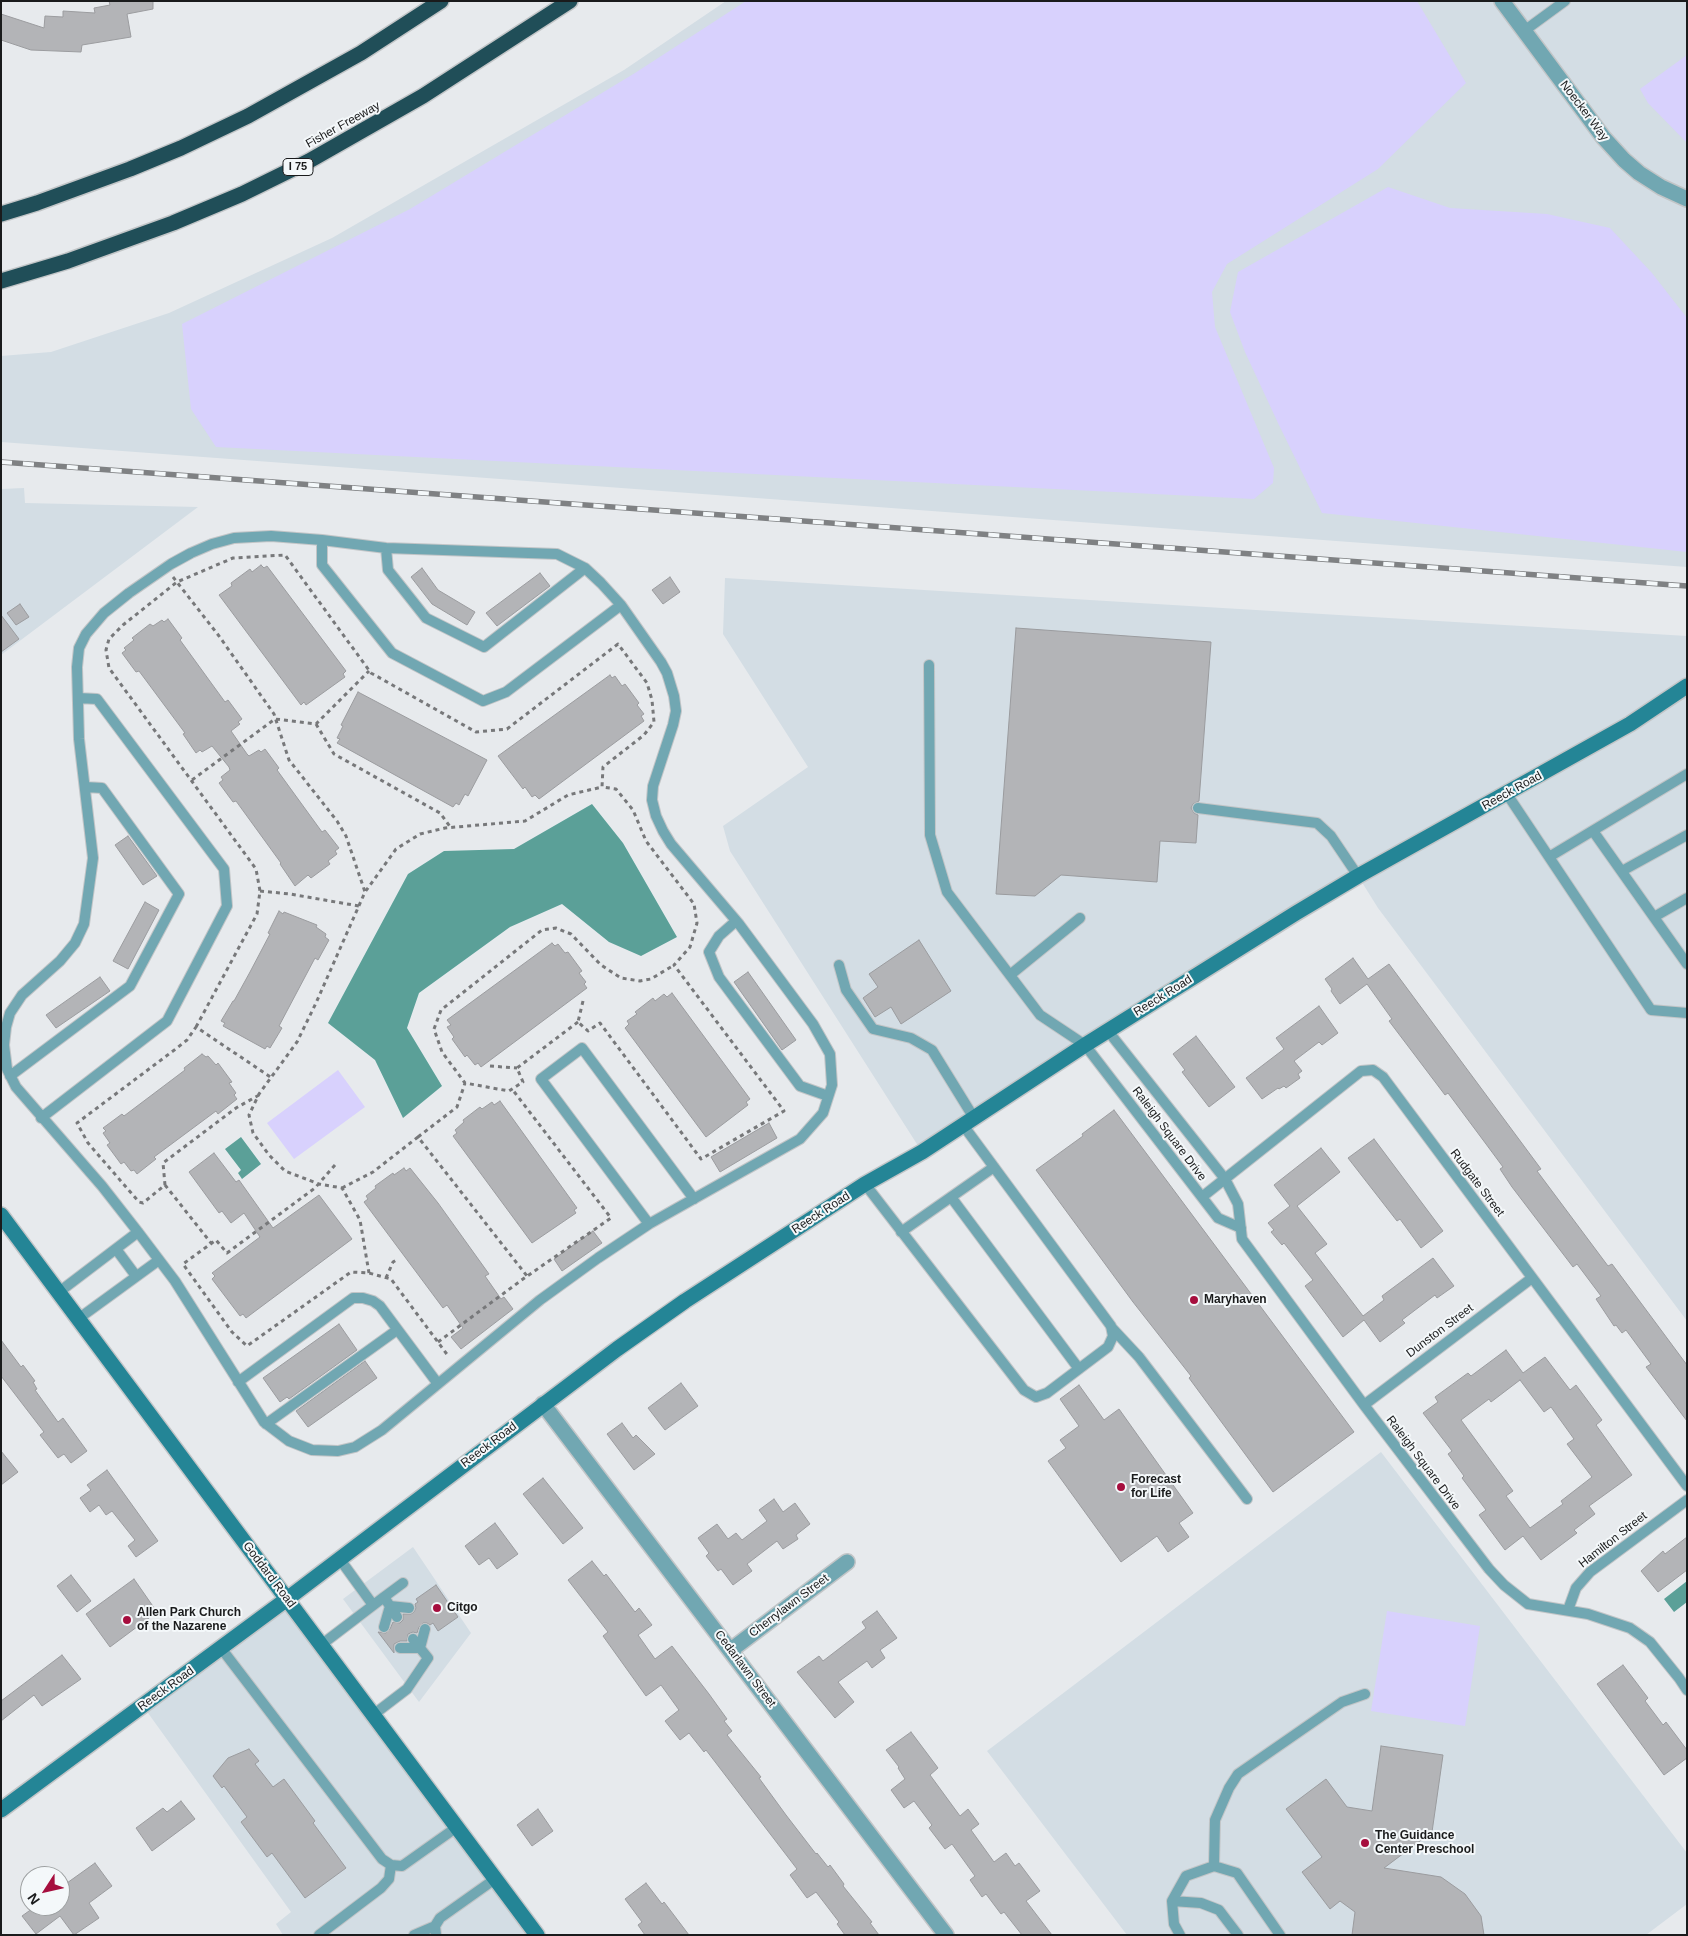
<!DOCTYPE html>
<html>
<head>
<meta charset="utf-8">
<style>
	body { margin:0 }
	#map { position:relative; width:1688px; height:1936px; overflow:hidden; background:#e7eaed; font-family:Arial,sans-serif }
	canvas { display:block }
	.frame { position:absolute; inset:0; border:2px solid #1a1b1c; pointer-events:none }
	.north { position:absolute; left:20px; top:1866px; width:50px; height:50px; box-sizing:border-box; background:#f4f8fa; border:1px solid #9da0a1; border-radius:50%; rotate:235deg; font-size:14px; font-weight:700; line-height:20px; text-align:center; color:#1a1b1c }
	.north::after { content:''; display:block; margin:auto; width:18px; height:22px; background:#a60e3e; clip-path:polygon(50% 0,100% 100%,50% 72%,0 100%) }
</style>
</head>
<body>
<div id="map">
<canvas width="1688" height="1936"></canvas>
<div class="frame"></div>
<div class="north">N</div>
</div>
<script>
const ctx = document.querySelector('canvas').getContext('2d');
ctx.lineJoin = 'round';
function paint(path, color) { ctx.fillStyle = color; ctx.fill(path, 'evenodd'); }
const shape = rows => new Path2D(rows.map(r => 'M' + r).join(''));
function trace(path, color, width, dash) { ctx.strokeStyle = color; ctx.lineWidth = width; ctx.lineCap = dash ? 'butt' : 'round'; ctx.setLineDash(dash || []); ctx.stroke(path); }
function drawText(font, color, halo, rows, align = 'center') {
  ctx.font = font + ' Arial,sans-serif'; ctx.lineWidth = 4; ctx.setLineDash([]); ctx.textBaseline = 'middle'; ctx.strokeStyle = halo; ctx.fillStyle = color; for (const [text, x, y, turn = 0] of rows) {
    ctx.save(); ctx.translate(x, y); ctx.rotate((+turn || 0) * Math.PI / 180); ctx.textAlign = isNaN(turn) ? turn : align; if (halo) ctx.strokeText(text, 0, 0); ctx.fillText(text, 0, 0); ctx.restore();
  }
}
paint(shape([
	[726,1,1687,1,1687,567,1,442,1,356,51,352,169,313,332,238,624,70],
	[24,488,25,503,198,507,1,655,1,489],
	[725,578,1687,636,1687,1321,1378,908,1358,876,922,1152,730,851,723,826,808,767,723,634],
	[1381,1452,1687,1853,1687,1904,1646,1935,1127,1935,987,1751],
	[413,1547,471,1633,419,1702,343,1599],
	[287,1599,537,1935,283,1935,276,1924,291,1912,143,1706]
]), '#d3dde4');
paint(shape([
	[746,1,1417,1,1466,83,1378,169,1227,264,1212,292,1215,327,1274,468,1273,483,1254,499,216,447,191,409,182,324,410,209,635,73],
	[1687,55,1687,143,1648,103,1640,89],
	[1388,187,1450,208,1547,214,1610,228,1652,273,1687,318,1687,552,1322,513,1278,423,1245,352,1230,312,1238,272],
	[338,1070,365,1107,294,1159,267,1123],
	[1387,1611,1480,1626,1465,1726,1371,1711]
]), '#d8d1fd');
paint(shape([
	[592,804,623,843,677,937,641,956,609,942,562,904,510,927,419,993,407,1028,442,1086,403,1118,375,1060,328,1023,408,874,444,851,514,849],
	[241,1137,261,1164,242,1179,238,1173,241,1170,225,1149],
	[1687,1581,1687,1602,1674,1612,1664,1599]
]), '#5ba098');
const building = shape([
	[109,1,153,1,153,9,127,14,131,37,82,45,81,52,31,50,1,40,1,14,44,28,45,16,63,17,63,11,95,13,94,8,110,5,109,1],
	[261,565,264,568,267,566,346,671,343,674,345,677,306,705,304,702,301,705,219,595,232,586,231,583,250,569,252,572,261,565],
	[422,568,438,590,475,612,467,625,432,604,411,577,422,568],
	[540,573,550,586,497,626,486,613,540,573],
	[670,577,680,592,663,604,652,590,670,577],
	[20,604,29,617,16,625,7,613,20,604],
	[1,615,19,639,1,652,1,615],
	[168,619,182,638,180,640,225,702,228,700,242,719,238,722,240,724,231,731,247,754,249,756,259,750,261,752,265,749,279,768,277,770,322,832,325,830,339,848,335,851,337,854,328,861,330,864,311,878,308,875,295,886,280,864,281,863,236,801,233,802,219,783,223,780,221,777,230,770,229,767,212,746,202,752,200,750,196,753,183,734,185,733,139,671,136,672,122,653,126,650,124,648,134,640,132,638,150,624,153,626,162,620,164,622,168,619],
	[1016,628,1211,642,1199,801,1193,804,1191,808,1194,813,1198,815,1196,843,1160,841,1157,882,1061,875,1035,896,996,894,1016,628],
	[610,675,612,678,615,676,622,686,625,684,639,703,637,705,644,714,641,716,644,721,539,799,535,795,532,797,525,787,523,789,498,756,610,675],
	[358,692,487,760,468,796,465,794,459,805,456,803,453,807,337,743,340,739,337,738,343,726,341,725,358,692],
	[128,836,157,876,143,885,115,845,128,836],
	[145,902,159,910,128,969,113,961,145,902],
	[279,911,283,914,284,912,317,925,316,927,326,934,325,937,329,940,318,960,315,958,279,1026,282,1028,270,1048,267,1046,265,1049,223,1026,225,1023,221,1021,233,1001,234,1001,250,972,270,934,268,933,279,911],
	[919,940,951,991,901,1024,891,1007,875,1017,863,998,878,987,869,974,919,940],
	[552,943,555,946,558,944,565,953,568,952,582,971,579,973,586,982,584,984,587,988,481,1067,478,1063,475,1065,467,1055,465,1057,452,1039,454,1037,447,1027,451,1025,447,1020,552,943],
	[1353,958,1368,979,1389,964,1541,1169,1537,1171,1608,1266,1612,1264,1687,1365,1687,1421,1646,1367,1651,1364,1626,1330,1622,1333,1616,1325,1614,1326,1596,1299,1601,1296,1577,1264,1573,1267,1512,1187,1500,1169,1503,1167,1486,1144,1448,1093,1445,1095,1389,1021,1392,1019,1367,984,1340,1004,1331,991,1332,989,1325,979,1353,958],
	[748,972,796,1040,782,1050,734,982,748,972],
	[100,977,110,991,56,1028,46,1015,100,977],
	[672,993,750,1099,746,1102,748,1105,706,1137,625,1028,629,1024,627,1021,637,1014,635,1012,653,998,655,1001,664,994,667,997,672,993],
	[1319,1006,1338,1033,1322,1045,1319,1042,1294,1061,1302,1071,1298,1074,1300,1078,1286,1088,1284,1086,1279,1089,1278,1088,1262,1099,1246,1078,1284,1049,1276,1038,1319,1006],
	[1196,1036,1235,1087,1209,1107,1182,1072,1185,1070,1173,1054,1196,1036],
	[202,1054,206,1057,208,1056,216,1065,218,1063,232,1082,229,1083,236,1093,234,1095,237,1099,218,1114,216,1111,154,1157,156,1159,137,1174,134,1170,131,1171,124,1162,121,1164,107,1145,110,1143,103,1133,106,1131,103,1128,122,1114,124,1116,185,1070,184,1068,202,1054],
	[500,1101,577,1208,574,1210,576,1213,532,1243,453,1136,457,1133,455,1130,464,1122,463,1120,480,1107,482,1109,492,1102,494,1105,500,1101],
	[1114,1110,1354,1432,1273,1492,1189,1378,1191,1376,1133,1302,1036,1170,1083,1136,1082,1134,1114,1110],
	[769,1123,777,1138,720,1172,711,1157,769,1123],
	[1374,1139,1443,1231,1421,1248,1400,1219,1397,1221,1348,1158,1374,1139],
	[1321,1148,1340,1172,1297,1206,1327,1244,1315,1253,1363,1316,1384,1300,1382,1296,1433,1258,1454,1286,1437,1298,1435,1295,1402,1320,1405,1323,1380,1342,1364,1320,1343,1337,1305,1286,1313,1280,1284,1243,1282,1245,1271,1232,1274,1230,1268,1223,1290,1206,1274,1185,1321,1148],
	[214,1153,236,1182,239,1180,273,1228,319,1195,352,1239,246,1318,243,1314,240,1316,212,1279,215,1276,212,1273,260,1237,244,1213,231,1223,222,1211,219,1213,189,1172,214,1153],
	[404,1168,406,1171,410,1168,438,1203,489,1274,485,1276,501,1299,504,1297,513,1309,461,1349,451,1337,463,1328,447,1305,443,1308,364,1202,368,1199,366,1196,376,1188,375,1186,393,1173,394,1175,404,1168],
	[593,1231,602,1243,562,1271,554,1259,593,1231],
	[339,1324,357,1350,289,1399,287,1397,280,1402,263,1378,339,1324],
	[1,1340,21,1367,23,1365,35,1381,33,1382,37,1389,35,1390,58,1422,63,1418,87,1451,71,1463,64,1454,58,1458,40,1435,44,1432,1,1376,1,1340],
	[1506,1350,1523,1373,1545,1357,1570,1390,1576,1385,1602,1420,1596,1425,1632,1475,1589,1506,1595,1514,1574,1530,1577,1533,1541,1560,1523,1536,1505,1550,1479,1515,1486,1510,1462,1478,1464,1476,1448,1454,1452,1451,1423,1413,1438,1402,1435,1397,1468,1373,1471,1376,1506,1350],
	[1520,1380,1544,1412,1551,1407,1574,1439,1567,1444,1592,1477,1561,1501,1563,1504,1530,1528,1506,1496,1513,1491,1461,1420,1489,1399,1491,1402,1520,1380],
	[365,1361,377,1378,308,1427,296,1411,365,1361],
	[681,1383,698,1406,665,1430,648,1408,681,1383],
	[1079,1385,1104,1420,1119,1409,1193,1513,1179,1523,1189,1537,1168,1552,1157,1536,1121,1562,1048,1461,1066,1448,1060,1440,1079,1426,1060,1399,1079,1385],
	[622,1423,633,1438,636,1435,655,1454,634,1470,607,1434,622,1423],
	[1,1451,18,1472,1,1485,1,1451],
	[107,1470,158,1541,136,1557,128,1546,135,1540,112,1511,106,1515,99,1505,90,1512,80,1498,91,1490,87,1485,107,1470],
	[543,1478,583,1528,563,1544,523,1494,543,1478],
	[774,1499,783,1512,795,1503,810,1524,796,1535,798,1539,783,1549,777,1541,747,1564,752,1571,733,1585,721,1569,718,1571,706,1556,709,1553,698,1538,717,1524,728,1539,736,1533,742,1540,767,1521,759,1510,774,1499],
	[495,1523,518,1554,497,1569,489,1558,479,1565,465,1546,495,1523],
	[1687,1537,1687,1570,1658,1592,1641,1571,1663,1551,1665,1554,1687,1537],
	[592,1561,604,1576,606,1574,635,1612,639,1608,652,1625,638,1635,655,1659,672,1646,709,1694,727,1719,724,1721,732,1731,727,1735,761,1777,759,1778,786,1815,816,1854,817,1853,828,1867,830,1865,844,1884,843,1886,872,1922,870,1923,879,1935,845,1935,837,1924,839,1922,816,1892,807,1898,790,1875,797,1869,706,1750,704,1752,689,1733,680,1740,665,1721,679,1710,661,1685,646,1696,603,1636,608,1632,568,1580,592,1561],
	[71,1575,91,1601,77,1612,57,1586,71,1575],
	[134,1579,157,1612,110,1647,86,1614,134,1579],
	[436,1585,458,1617,438,1631,433,1623,430,1625,427,1623,423,1623,419,1627,417,1633,413,1632,408,1634,407,1641,400,1641,394,1644,394,1653,378,1632,386,1633,390,1629,393,1622,400,1623,403,1620,403,1614,411,1614,414,1612,416,1608,415,1604,418,1602,416,1599,436,1585],
	[877,1611,897,1638,880,1650,885,1658,872,1668,867,1661,838,1682,854,1702,835,1718,797,1672,819,1656,823,1661,866,1628,862,1622,877,1611],
	[62,1655,81,1679,42,1706,34,1695,1,1721,1,1701,62,1655],
	[1623,1665,1648,1698,1645,1701,1663,1725,1666,1722,1687,1750,1687,1758,1664,1775,1597,1684,1623,1665],
	[911,1732,938,1768,930,1775,960,1816,968,1809,979,1824,971,1830,994,1862,1006,1853,1015,1866,1019,1863,1040,1891,1026,1901,1052,1935,1022,1935,1004,1912,1001,1914,986,1894,982,1897,970,1880,975,1876,952,1844,945,1849,929,1828,932,1825,914,1801,904,1808,891,1790,905,1779,898,1768,899,1767,886,1750,911,1732],
	[1381,1746,1443,1755,1432,1832,1384,1868,1441,1877,1465,1894,1481,1916,1484,1935,1352,1935,1355,1912,1340,1901,1330,1909,1302,1872,1322,1857,1286,1809,1326,1779,1347,1807,1372,1811,1381,1746],
	[249,1749,259,1761,255,1764,273,1787,284,1779,315,1821,313,1823,346,1868,305,1898,272,1853,267,1857,241,1822,247,1817,224,1786,222,1788,213,1776,228,1758,249,1749],
	[181,1801,195,1819,152,1851,136,1828,163,1808,167,1812,181,1801],
	[538,1809,553,1831,532,1846,517,1825,538,1809],
	[95,1863,112,1886,89,1903,99,1918,74,1935,60,1916,36,1934,22,1916,36,1906,60,1906,60,1888,95,1863],
	[646,1883,662,1904,664,1902,689,1935,645,1935,638,1925,642,1922,625,1899,646,1883]
]);
paint(building, '#b3b4b7');
trace(building, '#9b9c9f', 1);
const lane = shape([
	[1524,31,1565,1],
	[271,536,322,540,386,548,557,554,585,568,601,583,621,605,661,662,667,673,674,696,676,711,673,725,653,786,652,800,656,816,663,831,671,844,739,924,813,1024,830,1054,832,1085,823,1113,800,1139,649,1224,598,1258,540,1300,382,1430,355,1447,338,1451,312,1450,289,1441,264,1422,175,1281,138,1232,102,1186,16,1087,7,1069,4,1045,6,1027,10,1013,22,995,60,961,75,943,84,924,93,858,79,739,77,667,79,648,86,634,104,613,129,593,171,564,191,553,212,544,234,538,271,536],
	[322,540,322,565,392,653,483,701,506,692,621,605],
	[386,548,388,570,426,618,484,647,585,568],
	[929,665,930,835,947,892,1040,1015,1085,1045,1218,1218,1241,1228],
	[1507,794,1651,1010,1687,1013],
	[1198,808,1317,823,1331,836,1358,876],
	[1593,831,1687,964],
	[1549,857,1687,774],
	[1622,871,1687,835],
	[1654,917,1687,898],
	[736,921,719,936,709,952,719,977,800,1086,828,1096],
	[839,965,846,990,873,1029,911,1038,932,1050,974,1118],
	[1010,975,1080,918],
	[1108,1031,1225,1179,1238,1204,1242,1239,1364,1405,1489,1569,1504,1585,1528,1604,1588,1614,1630,1628,1650,1642,1679,1678,1687,1690],
	[10,1076,130,986,179,894,102,788,85,787],
	[41,1118,167,1021,227,906,224,869,97,699,78,698],
	[865,1184,1024,1390,1036,1397,1047,1393,1108,1347,1113,1336,1111,1326,963,1125],
	[951,1197,1079,1369],
	[1202,1197,1361,1071,1373,1070,1383,1077,1687,1486],
	[649,1224,541,1079,582,1048,694,1199],
	[901,1232,994,1167],
	[116,1249,136,1276],
	[59,1292,138,1232],
	[78,1319,159,1260],
	[1111,1327,1139,1357,1247,1499],
	[238,1382,353,1298,363,1298,373,1301,380,1306,438,1384],
	[1364,1405,1532,1278],
	[266,1424,397,1330],
	[339,1558,373,1605],
	[384,1597,403,1583],
	[1568,1610,1576,1588,1590,1572,1687,1500],
	[384,1627,390,1606,409,1608],
	[413,1639,420,1648,425,1629],
	[321,1645,384,1597,397,1617],
	[221,1648,382,1859,391,1865,402,1866,457,1827],
	[373,1715,407,1689,428,1658,420,1648,400,1648],
	[1214,1866,1215,1820,1229,1788,1238,1774,1342,1702,1365,1694],
	[1172,1901,1201,1903,1219,1910,1238,1935],
	[319,1935,381,1888,389,1879,391,1865],
	[414,1935,435,1926],
	[436,1935,435,1926,440,1918,495,1879],
	[1180,1935,1174,1924,1172,1901,1186,1876,1214,1866,1237,1873,1280,1935]
]);
const street = shape([
	[1502,1,1603,137,1624,160,1639,173,1661,187,1687,199],
	[543,1404,946,1935],
	[731,1650,847,1562]
]);
const secondary = shape([
	[1,1215,537,1935],
	[1,1810,287,1599,617,1349,685,1301,865,1184,922,1152,1085,1045,1296,913,1358,876,1630,724,1687,686]
]);
const highway = shape([
	[1,214,37,203,130,169,181,148,248,116,361,53,441,1],
	[1,281,68,261,173,223,242,194,309,161,423,96,570,1]
]);
trace(lane, '#c2c5c7', 12);
trace(street, '#c2c5c7', 18);
trace(secondary, '#c2c5c7', 18);
trace(highway, '#c2c5c7', 18);
trace(shape([
	[173,577,219,636,274,714,289,760,337,821,346,836,365,892,316,1003,297,1042,259,1094,249,1115,253,1133,269,1155,285,1171,319,1184,342,1188,360,1220,369,1273],
	[316,724,334,754,440,813,451,828],
	[192,780,275,719,316,724,369,671],
	[260,891,290,894,359,906],
	[583,1001,578,1022,588,1031,600,1023,701,1159,784,1111,674,965,690,947,697,923,694,904,646,841,633,810,616,789,602,787],
	[578,1022,517,1068,523,1082,509,1091,465,1083,442,1052,434,1029,441,1010,542,930,556,928,571,934,601,965,621,978,640,981,651,979,674,965],
	[196,1027,257,914,260,891,256,869,109,668,106,650,109,639,123,625,177,582,233,558,285,555,371,673,476,732,507,729,618,644,647,683,652,700,654,722,644,735,603,767,602,787,568,795,525,821,445,828,420,834,396,849,365,892],
	[490,1066,517,1068],
	[259,1095,236,1108,163,1163,165,1185,143,1203,139,1202,88,1143,77,1123,177,1048,187,1040,196,1027,272,1078],
	[418,1137,457,1107,465,1083],
	[335,1165,315,1188,227,1253,216,1240,183,1264,232,1332,247,1346,351,1272,369,1273,391,1279,449,1357],
	[165,1185,211,1243],
	[342,1188,373,1172,418,1137,527,1276],
	[386,1278,393,1262,398,1259],
	[438,1342,523,1279,611,1218,512,1089]
]), '#77787a', 3, [4, 4]);
trace(lane, '#71a7b2', 10);
trace(street, '#71a7b2', 15);
trace(secondary, '#248596', 15);
trace(highway, '#204e58', 15);
const rail = shape([
	[1,462,1687,586]
]);
trace(rail, '#7f8183', 5.5);
trace(rail, '#f4f8fa', 4, [11]);
for (const [x, y, r, color] of [
	[1194,1300,5,"#a60e3e"],
	[1121,1487,5,"#a60e3e"],
	[437,1608,5,"#a60e3e"],
	[127,1620,5,"#a60e3e"],
	[1365,1843,5,"#a60e3e"]
]) { const dot = new Path2D(); dot.arc(x, y, r, 0, 2 * Math.PI); ctx.fillStyle = color; ctx.fill(dot); trace(dot, '#f4f8fa', 2); }
for (const [x, y, w] of [
	[298,167,30]
]) { const box = new Path2D(); box.roundRect(x - w / 2, y - 8.5, w, 17, 4); ctx.fillStyle = '#f4f8fa'; ctx.fill(box); trace(box, '#1a1b1c', 1); }
drawText('bold 11px', '#1a1b1c', null, [
	["I 75",298,167]
]);
drawText('12px', '#1a1b1c', '#f4f8fa', [
	["Noecker Way",1584,111,53],
	["Fisher Freeway",343,125,-29],
	["Reeck Road",1512,791,-29],
	["Reeck Road",1163,996,-32],
	["Raleigh Square Drive",1169,1134,53],
	["Rudgate Street",1477,1183,53],
	["Reeck Road",821,1213,-33],
	["Dunston Street",1440,1331,-37],
	["Reeck Road",489,1445,-37],
	["Raleigh Square Drive",1423,1463,53],
	["Hamilton Street",1613,1540,-38],
	["Goddard Road",269,1575,53],
	["Cherrylawn Street",789,1606,-37],
	["Cedarlawn Street",745,1669,53],
	["Reeck Road",166,1689,-36]
]);
drawText('bold 12px', '#1a1b1c', '#f4f8fa', [
	["Maryhaven",1204,1300],
	["Forecast",1131,1480],
	["for Life",1131,1494],
	["Citgo",447,1608],
	["Allen Park Church",137,1613],
	["of the Nazarene",137,1627],
	["The Guidance",1375,1836],
	["Center Preschool",1375,1850]
], 'left');
</script>
</body>
</html>
